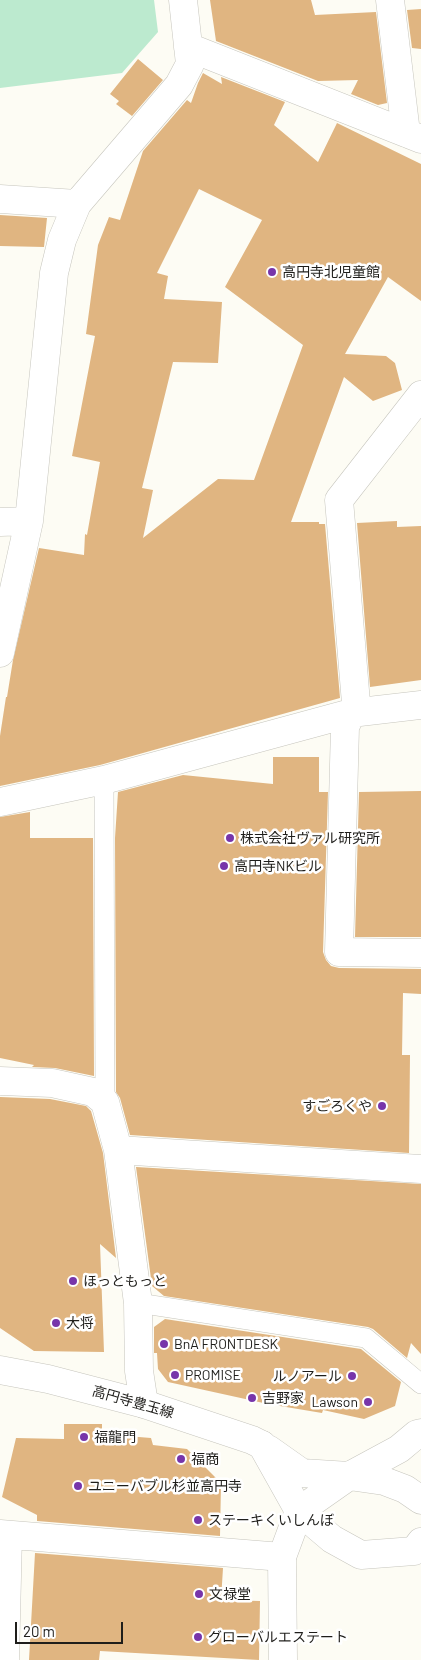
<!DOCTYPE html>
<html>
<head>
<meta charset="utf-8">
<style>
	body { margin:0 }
	#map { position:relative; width:421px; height:1660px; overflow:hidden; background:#fdfcf4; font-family:Barlow,sans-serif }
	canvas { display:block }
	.scale { position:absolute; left:15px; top:1622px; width:108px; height:22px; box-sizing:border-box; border:2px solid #1f1e1b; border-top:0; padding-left:6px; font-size:15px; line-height:18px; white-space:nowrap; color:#1f1e1b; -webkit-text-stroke:4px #fff; paint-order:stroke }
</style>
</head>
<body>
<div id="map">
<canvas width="421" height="1660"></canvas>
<div class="scale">20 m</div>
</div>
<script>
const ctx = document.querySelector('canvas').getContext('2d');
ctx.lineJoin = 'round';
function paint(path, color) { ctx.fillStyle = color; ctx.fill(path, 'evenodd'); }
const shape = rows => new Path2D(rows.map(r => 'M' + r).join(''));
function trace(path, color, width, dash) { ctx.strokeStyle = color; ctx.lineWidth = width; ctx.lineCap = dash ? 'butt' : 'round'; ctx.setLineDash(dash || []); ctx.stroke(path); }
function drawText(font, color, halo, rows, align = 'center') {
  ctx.font = font + ' Barlow,"Noto Sans JP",sans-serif'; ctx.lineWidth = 5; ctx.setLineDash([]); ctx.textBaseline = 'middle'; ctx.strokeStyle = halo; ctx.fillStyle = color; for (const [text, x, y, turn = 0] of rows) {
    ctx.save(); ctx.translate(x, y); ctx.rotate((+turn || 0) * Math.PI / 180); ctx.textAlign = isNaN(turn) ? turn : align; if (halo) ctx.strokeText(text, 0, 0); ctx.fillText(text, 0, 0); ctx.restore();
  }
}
paint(shape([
	[0,0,154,0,158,32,122,73,0,88]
]), '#bceacf');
paint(shape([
	[210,0,311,0,315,15,376,12,387,103,378,105,351,94,358,80,318,81,216,41],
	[421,9,421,49,412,48,407,10],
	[138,59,163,80,132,116,116,104,119,101,110,94],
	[203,73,222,84,221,77,285,102,274,125,318,162,337,123,421,164,421,301,388,277,345,354,386,356,395,363,402,390,373,401,344,377,291,522,319,522,319,524,325,524,340,698,100,765,0,786,0,736,6,697,7,697,13,660,39,548,84,555,85,534,87,535,100,462,72,456,95,336,86,334,98,245,109,217,120,220,143,151,187,100,191,103,198,83],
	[199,189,262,220,225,287,303,345,254,480,218,479,143,538,153,490,142,488,173,362,218,363,222,302,164,299,168,276,157,273],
	[0,215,47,218,44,247,0,246],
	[397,521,397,527,421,526,421,680,370,687,357,523],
	[273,757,319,757,319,792,328,792,323,952,326,960,331,966,339,968,421,969,421,994,403,993,402,1055,410,1055,409,1153,130,1135,120,1098,116,1092,115,838,118,792,183,775,273,784],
	[421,791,421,937,355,937,359,792],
	[30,812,30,838,93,838,94,1076,55,1068,32,1067,34,1065,0,1058,0,817],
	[0,1097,50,1099,86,1106,91,1111,103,1153,116,1258,100,1244,104,1352,34,1351,0,1328],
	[136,1167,421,1184,421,1354,411,1343,407,1358,373,1329,368,1327,164,1296,152,1286],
	[165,1319,361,1349,401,1382,395,1406,364,1419,323,1410,322,1413,268,1404,168,1382,158,1369,157,1353,154,1353,154,1327],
	[64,1424,102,1424,102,1434,151,1438,153,1445,187,1449,221,1483,220,1536,37,1521,37,1515,2,1497,16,1438,64,1439],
	[35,1553,223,1568,221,1600,260,1601,259,1660,100,1651,99,1660,29,1660]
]), '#e0b581');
const lane = shape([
	[104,780,105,1102],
	[138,1303,366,1338,421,1384]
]);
const street = shape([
	[390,0,406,133],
	[188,47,421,139],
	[0,199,77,204],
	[421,395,339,500,356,703,345,727,339,952,421,953],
	[0,522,29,521],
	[0,653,29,521,54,273,62,240,77,204,179,85,190,64,183,0],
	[0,802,104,780,351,713,421,705],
	[0,1081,52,1083,93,1092,105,1102,118,1150,138,1303,139,1371,144,1404],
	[118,1150,421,1169],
	[262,1445,299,1511,332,1539,361,1555,414,1551,421,1542],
	[268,1449,302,1473,349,1476,384,1481,405,1489,421,1500],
	[299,1511,349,1476,399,1449,417,1434,421,1433],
	[0,1534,282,1557],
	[5,1660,8,1535]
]);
const secondary = shape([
	[0,1370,48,1379,144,1404,252,1440,262,1445],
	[283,1660,282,1557,299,1511]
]);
trace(lane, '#c6c5bd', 20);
trace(street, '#c6c5bd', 29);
trace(secondary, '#c6c5bd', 29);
trace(lane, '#fff', 19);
trace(street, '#fff', 28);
trace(secondary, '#fff', 28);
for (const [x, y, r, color] of [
	[272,272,5,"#7735aa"],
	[230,838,5,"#7735aa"],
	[224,866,5,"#7735aa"],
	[382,1106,5,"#7735aa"],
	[73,1281,5,"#7735aa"],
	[56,1323,5,"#7735aa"],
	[164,1344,5,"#7735aa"],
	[175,1375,5,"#7735aa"],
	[352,1376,5,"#7735aa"],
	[252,1398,5,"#7735aa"],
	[368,1402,5,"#7735aa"],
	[84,1437,5,"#7735aa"],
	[181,1459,5,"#7735aa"],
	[78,1486,5,"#7735aa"],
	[198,1520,5,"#7735aa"],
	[199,1594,5,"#7735aa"],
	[198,1637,5,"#7735aa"]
]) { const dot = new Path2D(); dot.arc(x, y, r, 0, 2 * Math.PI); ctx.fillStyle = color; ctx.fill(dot); trace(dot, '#fff', 2); }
drawText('14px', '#1f1e1b', '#fff', [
	["高円寺北児童館",282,272],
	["株式会社ヴァル研究所",240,838],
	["高円寺NKビル",234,866],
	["すごろくや",372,1106,"right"],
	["ほっともっと",83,1281],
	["大将",66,1323],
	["BnA FRONTDESK",174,1344],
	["PROMISE",185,1375],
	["ルノアール",342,1376,"right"],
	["吉野家",262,1398],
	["Lawson",358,1402,"right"],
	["福龍門",94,1437],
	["福商",191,1459],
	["ユニーバブル杉並高円寺",88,1486],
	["ステーキくいしんぼ",208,1520],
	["文禄堂",209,1594],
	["グローバルエステート",208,1637]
], 'left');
drawText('14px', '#1f1e1b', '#fff', [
	["高円寺豊玉線",133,1402,16]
]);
</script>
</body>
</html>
